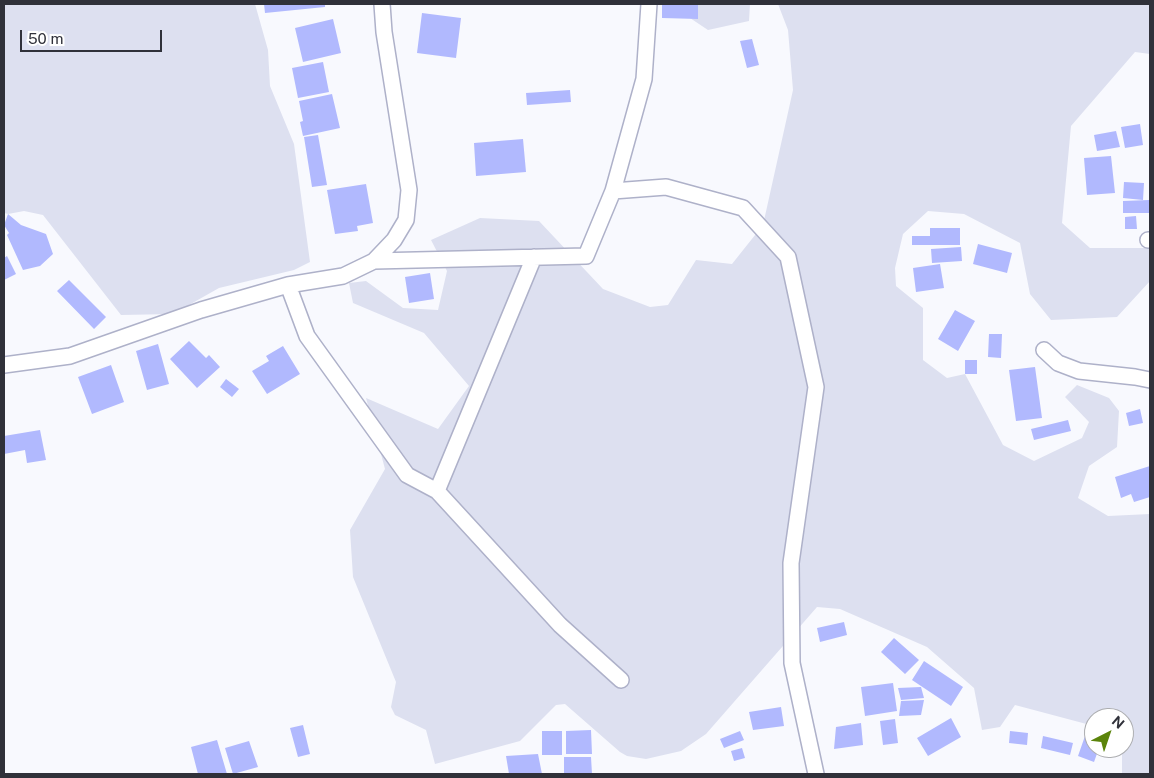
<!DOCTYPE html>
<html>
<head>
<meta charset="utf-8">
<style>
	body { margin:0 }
	#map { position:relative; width:1154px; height:778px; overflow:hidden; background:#f8f9fe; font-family:"Public Sans",sans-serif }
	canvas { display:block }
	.frame { position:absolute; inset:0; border:5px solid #30313a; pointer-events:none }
	.north { position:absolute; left:1084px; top:708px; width:50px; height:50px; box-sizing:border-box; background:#fff; border:1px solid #acadb0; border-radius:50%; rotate:41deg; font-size:14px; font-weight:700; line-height:20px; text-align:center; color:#30313a }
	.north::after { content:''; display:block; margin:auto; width:18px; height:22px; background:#5b840b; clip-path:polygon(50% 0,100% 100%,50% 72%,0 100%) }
	.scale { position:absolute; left:20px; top:30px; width:142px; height:22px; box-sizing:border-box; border:2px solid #30313a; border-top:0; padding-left:6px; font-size:15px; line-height:18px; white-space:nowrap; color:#30313a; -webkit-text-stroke:4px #fff; paint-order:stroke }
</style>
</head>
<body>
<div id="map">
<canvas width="1154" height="778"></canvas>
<div class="frame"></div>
<div class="north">N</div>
<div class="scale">50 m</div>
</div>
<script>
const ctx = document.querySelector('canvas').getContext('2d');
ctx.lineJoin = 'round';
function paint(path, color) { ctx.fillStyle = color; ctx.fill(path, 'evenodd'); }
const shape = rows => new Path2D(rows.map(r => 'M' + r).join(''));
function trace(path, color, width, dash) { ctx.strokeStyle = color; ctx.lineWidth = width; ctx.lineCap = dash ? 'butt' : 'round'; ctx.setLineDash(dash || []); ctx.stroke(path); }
paint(shape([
	[4,4,255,4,268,50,270,86,294,144,310,262,294,270,219,288,173,314,121,315,43,215,24,211,8,214,4,213],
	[690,4,750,4,749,21,708,30,687,16],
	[778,4,1150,4,1150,54,1135,52,1071,126,1062,223,1090,248,1150,248,1150,281,1117,317,1051,320,1030,294,1020,243,964,214,928,211,903,234,895,268,896,286,923,308,923,360,947,378,965,374,1003,445,1034,461,1082,438,1089,422,1065,397,1077,385,1109,398,1119,411,1117,447,1089,466,1078,498,1108,516,1150,514,1150,774,1122,774,1122,750,1120,748,1124,748,1124,718,1094,718,1094,726,1015,705,1000,727,982,730,974,688,927,647,840,609,817,607,706,734,681,751,646,759,627,756,620,752,565,704,556,705,520,741,435,764,426,730,395,715,391,707,396,682,353,577,350,530,385,469,366,398,438,429,469,386,424,333,353,303,349,283,366,281,403,308,438,310,447,271,431,240,480,218,539,221,603,289,650,307,668,305,696,260,732,264,763,225,793,90,788,30]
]), '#dde0f0');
paint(shape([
	[264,4,325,4,325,7,265,13],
	[662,4,698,4,698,19,662,18],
	[422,13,461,18,456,58,417,53],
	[333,19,341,53,303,62,295,28],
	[752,39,759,65,747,68,740,41],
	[323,62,329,92,298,98,292,68],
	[570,90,571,102,527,105,526,93],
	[332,94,340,128,303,136,300,122,303,121,299,101],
	[1140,124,1143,145,1125,148,1121,127],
	[1116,131,1120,147,1097,151,1094,135],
	[318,135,327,185,312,187,304,137],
	[523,139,526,172,476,176,474,143],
	[1111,156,1115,193,1087,195,1084,158],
	[1124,182,1144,183,1143,200,1123,198],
	[366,184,373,223,357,226,358,231,335,234,327,190],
	[1149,200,1149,213,1123,213,1123,201],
	[8,214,21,225,46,234,53,254,40,266,23,270,7,235,9,233,4,225],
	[1136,216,1137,229,1125,229,1125,217],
	[930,228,960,228,960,245,912,245,912,236,930,236],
	[978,244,1012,253,1007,273,973,264],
	[961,247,962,261,932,263,931,249],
	[7,256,16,274,4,280,4,258],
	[940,264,944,288,916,292,913,268],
	[430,273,434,299,409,303,405,277],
	[69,280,106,317,94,329,57,291],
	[955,310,975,321,958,351,938,339],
	[989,334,1002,334,1001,358,988,357],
	[189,341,206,358,209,355,220,367,197,388,170,359],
	[158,344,169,384,147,390,136,351],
	[283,346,300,374,267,394,252,371,269,361,266,356],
	[965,360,977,360,977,374,965,374],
	[111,365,124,402,92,414,78,377],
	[1035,367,1042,418,1016,421,1009,370],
	[226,379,239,389,232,397,220,387],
	[1140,409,1143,423,1129,426,1126,413],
	[1068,420,1071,431,1034,440,1031,429],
	[40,430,46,460,27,463,25,450,4,454,4,436],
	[1150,466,1150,497,1134,502,1131,494,1121,498,1115,477],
	[844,622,847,635,820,642,817,628],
	[894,638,919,660,905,674,881,652],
	[924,661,963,687,951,706,912,680],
	[893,683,897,711,865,716,861,687],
	[921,687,924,698,901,700,898,688],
	[924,700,921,715,899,716,901,701],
	[781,707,784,726,753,730,749,712],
	[951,718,961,737,928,756,917,738],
	[895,719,898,743,883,745,880,721],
	[861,723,863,745,834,749,836,727],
	[303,725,310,754,298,757,290,728],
	[591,730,592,754,566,754,566,731],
	[542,731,562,731,562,755,542,755],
	[740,731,744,740,724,748,720,739],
	[1010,731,1028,733,1027,745,1009,743],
	[1043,736,1073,743,1070,755,1041,748],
	[1085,736,1094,739,1094,748,1099,748,1094,762,1078,756],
	[217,740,227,774,198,774,191,747],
	[249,741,258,767,233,774,225,748],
	[742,748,745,758,734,761,731,751],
	[538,754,542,774,509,774,506,756],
	[564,757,591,757,592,774,564,774]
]), '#b1b9fe');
const minor = shape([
	[613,191,666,187,743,208,788,257,816,387,791,563,792,663,816,774],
	[1148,240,1150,240],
	[374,261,586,256,613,191,644,79,649,4],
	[288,285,307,336,407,475,437,491,560,625,621,680],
	[1044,350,1058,363,1079,371,1135,377,1150,380],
	[4,365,70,356,201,310,288,285,343,276,374,261,394,240,406,220,409,190,384,32,382,4],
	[437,491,534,257]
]);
trace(minor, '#aeb1c9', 18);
trace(minor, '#fff', 15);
</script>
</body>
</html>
